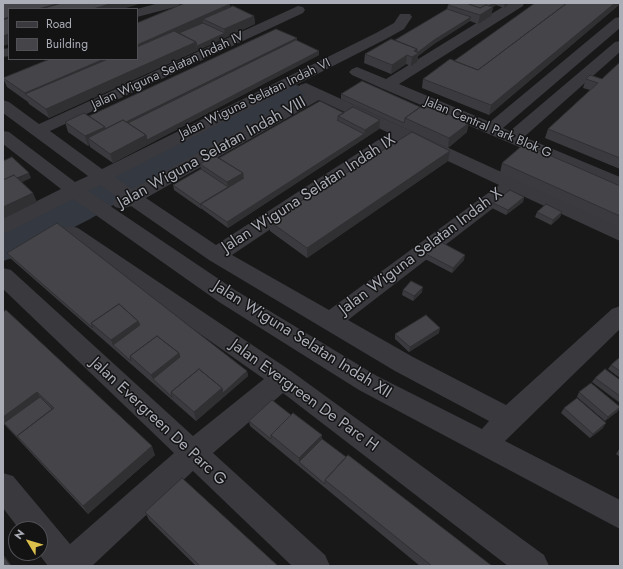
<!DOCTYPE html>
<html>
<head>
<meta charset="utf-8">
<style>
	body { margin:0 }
	#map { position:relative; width:623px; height:569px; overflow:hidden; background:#181819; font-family:Jost,sans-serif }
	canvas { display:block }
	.frame { position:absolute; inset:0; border:4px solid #abadb7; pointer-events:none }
	.legend { position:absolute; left:8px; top:8px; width:130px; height:52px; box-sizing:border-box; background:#131314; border:1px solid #505155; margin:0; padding:5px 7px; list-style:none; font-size:12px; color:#abadb7 }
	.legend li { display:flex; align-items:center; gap:8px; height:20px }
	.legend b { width:20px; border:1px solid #505155 }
	.north { position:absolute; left:8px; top:521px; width:40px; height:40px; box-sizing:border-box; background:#131314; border:1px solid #505155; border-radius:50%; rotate:308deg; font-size:11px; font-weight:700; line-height:16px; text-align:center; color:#abadb7 }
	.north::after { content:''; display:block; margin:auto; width:14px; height:18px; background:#ddbf4c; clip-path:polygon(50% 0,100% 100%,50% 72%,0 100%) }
</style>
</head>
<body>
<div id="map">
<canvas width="623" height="569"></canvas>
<div class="frame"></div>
<ul class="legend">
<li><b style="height:5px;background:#39393e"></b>Road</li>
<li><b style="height:11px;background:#454549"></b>Building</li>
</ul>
<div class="north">N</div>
</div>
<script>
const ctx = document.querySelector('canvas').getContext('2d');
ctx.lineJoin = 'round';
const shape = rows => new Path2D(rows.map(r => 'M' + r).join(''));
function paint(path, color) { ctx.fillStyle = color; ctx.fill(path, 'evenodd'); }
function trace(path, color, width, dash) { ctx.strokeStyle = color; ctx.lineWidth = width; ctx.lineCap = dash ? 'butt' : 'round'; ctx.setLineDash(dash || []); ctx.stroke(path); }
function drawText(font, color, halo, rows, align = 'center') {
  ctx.font = font + ' Jost,sans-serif'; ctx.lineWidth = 3; ctx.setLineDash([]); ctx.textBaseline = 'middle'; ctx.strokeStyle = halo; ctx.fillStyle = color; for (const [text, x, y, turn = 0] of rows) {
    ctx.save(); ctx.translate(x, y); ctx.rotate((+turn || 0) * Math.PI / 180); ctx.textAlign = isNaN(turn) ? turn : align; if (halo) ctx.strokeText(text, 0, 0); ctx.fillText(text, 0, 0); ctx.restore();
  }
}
paint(shape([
	[292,84,303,87,308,94,303,101,142,188,90,219,18,256,3,261,3,229,62,201,281,87,292,84]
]), '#333841');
paint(shape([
	[159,3,180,3,179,6,137,17,137,9,159,3],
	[509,3,524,3,523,6,399,84,490,122,615,18,620,17,620,28,503,128,510,131,615,42,620,41,620,52,524,137,620,177,620,190,381,88,352,75,349,72,352,69,357,67,386,79,509,3],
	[298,6,303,7,305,10,303,13,50,131,102,169,376,33,394,23,400,14,410,14,412,17,404,29,386,39,115,177,132,189,306,94,300,91,298,88,300,85,306,83,620,226,620,241,514,192,348,320,413,357,506,405,612,309,620,306,620,329,505,441,620,500,620,529,359,390,219,302,73,199,10,231,3,233,3,218,61,189,3,144,3,131,9,132,75,182,88,176,3,113,3,100,9,102,39,124,298,6],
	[319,100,389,133,216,245,146,198,319,100],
	[403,140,499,185,329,310,232,255,403,140],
	[100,185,118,197,112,203,115,207,122,209,131,206,209,260,395,371,489,421,482,429,377,376,235,290,88,191,100,185],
	[9,48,9,56,3,57,3,49,9,48],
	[71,226,78,228,291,371,544,555,549,566,508,566,283,393,213,453,325,555,330,566,292,566,193,471,92,566,48,566,38,553,40,553,40,529,19,529,3,508,3,473,13,476,70,544,174,453,3,289,3,268,11,270,193,436,264,379,64,238,61,233,64,228,71,226]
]), '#39393e');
paint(shape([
	[451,3,508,3,508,5,504,8,496,5,493,7,491,16,478,24,470,21,434,44,418,56,417,62,411,66,406,64,391,74,364,63,365,54,395,40,447,9,448,5],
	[230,4,230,7,254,16,255,24,49,118,29,104,28,102,7,87,3,78,137,23],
	[620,4,489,115,422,88,423,79,454,61],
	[297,41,319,51,319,55,113,163,90,147,90,145,88,146,68,132,65,122,89,116],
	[620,62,620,169,545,138,548,129,590,90,583,88,586,79,602,79],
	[341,94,467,132,448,148,341,99],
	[344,113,380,120,379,129,228,228,202,209,201,208,201,209,174,190,173,185,201,169,200,164,219,158],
	[448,161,307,258,270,231,269,221],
	[502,163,620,186,620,226,619,227,500,173],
	[524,197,523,202,506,215,492,208,493,203],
	[537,212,562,212,560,217,551,225,535,217],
	[7,253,247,371,248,376,196,421,10,258],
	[426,254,464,260,452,273,425,259],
	[403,290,422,292,413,301,402,295],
	[3,310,155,455,88,514,3,423],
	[439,333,409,352,395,339,395,334],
	[620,357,620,378,608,369,611,365],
	[595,378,620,380,620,403,592,382],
	[579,392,620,408,617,412,605,421,577,397],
	[564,408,603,428,590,438,561,413],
	[291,415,322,435,322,439,492,566,420,566,250,426,249,421],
	[620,448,620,457,616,454],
	[145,512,278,566,196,566,149,520]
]), '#3b3b3f');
paint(shape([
	[113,3,142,3,123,9,93,9],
	[493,3,496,3,496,5,493,7,491,16,478,24,480,15,480,12],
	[505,3,508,3,508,5,504,8],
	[615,3,620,3,620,4,489,115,491,105],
	[230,4,231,13,203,19,203,25,137,54,137,45],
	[254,16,255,24,197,51,197,46,225,33,224,29],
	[471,17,470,21,434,44,418,56,417,62,411,66,412,57,414,51,434,40],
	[9,34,9,44,3,46,3,36],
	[297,38,297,43,127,126,88,138,90,145,88,146,85,136],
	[196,42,197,51,49,118,46,109],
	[319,51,319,55,113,163,110,154,146,135],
	[407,55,406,64,391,74,392,65],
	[104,59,127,59,26,95,25,93],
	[380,120,379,129,228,228,227,222,364,134,365,130],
	[469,123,467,132,448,148,449,138],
	[450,151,448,161,307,258,307,248],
	[29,173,31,178,3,191,3,185],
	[243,173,244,183,201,204,201,209,200,204,228,187,227,182],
	[33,193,37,202,3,219,3,207],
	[524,197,523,202,506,215,508,210],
	[562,212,560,217,551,225,553,220],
	[465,255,464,260,452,273,453,268],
	[423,287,422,292,413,301,414,296],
	[138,321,141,330,113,345,111,340],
	[440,328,439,333,409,352,410,347],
	[179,353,181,363,153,379,151,375],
	[247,371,248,376,196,421,194,412,222,388],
	[37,392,42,401,4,423,7,427,3,421,3,417],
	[620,407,617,412,605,421,608,417],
	[606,423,603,428,590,438,593,434],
	[322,435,322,444,299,462,299,458],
	[152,446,155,455,88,514,83,506],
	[3,554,12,566,11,566,3,556]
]), '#303033');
const building = shape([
	[3,3,60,3,38,9,9,9,9,17,3,19,3,3],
	[62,3,113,3,93,9,41,9,62,3],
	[185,3,227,3,230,4,137,45,137,23,185,3],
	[451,3,466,3,480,8,486,5,493,7,480,15,448,5,451,3],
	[466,3,493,3,489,6,486,5,480,8,466,3],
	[535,3,567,3,478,70,454,61,535,3],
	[567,3,615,3,491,105,423,79,450,59,478,70,567,3],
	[233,6,254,16,224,29,203,19,233,6],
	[447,9,471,17,434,40,417,53,417,49,395,40,447,9],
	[9,18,9,34,3,36,3,20,9,18],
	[203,23,225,33,197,46,196,42,179,33,203,23],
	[276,29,297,38,126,122,123,120,105,129,105,127,89,116,276,29],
	[174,31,196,42,46,109,25,94,108,59,137,59,137,47,174,31],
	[391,39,417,49,414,51,419,53,412,57,407,55,392,65,365,54,391,39],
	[296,40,319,51,147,140,146,135,128,123,296,40],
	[50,59,104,59,25,93,3,78,50,59],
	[620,62,620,158,548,129,598,83,586,79,590,75,602,79,620,62],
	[362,81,420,107,405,118,404,123,341,94,362,81],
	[320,101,344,113,338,116,338,120,337,120,364,134,227,222,201,204,244,178,243,178,243,173,219,158,320,101],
	[425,104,469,123,449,138,405,118,425,104],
	[353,107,380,120,365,130,338,116,353,107],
	[84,113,105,127,85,136,65,122,84,113],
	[123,120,146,135,110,154,88,138,123,120],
	[412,132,450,151,307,248,269,221,412,132],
	[524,144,620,186,620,216,502,163,524,144],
	[215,156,243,173,227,182,200,164,215,156],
	[12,157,29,173,17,178,14,175,3,180,3,161,12,157],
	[201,169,228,187,200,204,173,185,201,169],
	[14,175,33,193,3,207,3,180,14,175],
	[510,190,524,197,508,210,493,203,510,190],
	[546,204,562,212,553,220,537,212,546,204],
	[57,223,247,371,223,393,222,388,199,369,171,392,172,397,153,379,180,357,179,353,157,336,130,356,131,361,113,345,140,325,138,321,119,304,91,323,93,328,7,253,57,223],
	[439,241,465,255,453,268,426,254,439,241],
	[411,281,423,287,414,296,403,290,411,281],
	[119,304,138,321,111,340,91,323,119,304],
	[6,310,152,446,83,506,17,436,54,408,37,392,3,417,3,312,6,310],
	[426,315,440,328,410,347,395,334,426,315],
	[157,336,179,353,151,375,130,356,157,336],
	[620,357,620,371,611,365,620,357],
	[199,369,222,388,194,412,171,392,199,369],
	[605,369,620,380,620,396,595,378,605,369],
	[591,383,620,407,608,417,579,392,591,383],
	[40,397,52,409,17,436,20,440,4,423,40,397],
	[577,398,606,423,593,434,564,408,577,398],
	[272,400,291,415,271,435,271,439,249,421,272,400],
	[293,413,322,435,299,458,271,435,293,413],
	[322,439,346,457,325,480,325,484,299,462,322,439],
	[348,455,492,566,432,566,325,480,348,455],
	[182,478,278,566,200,566,145,512,182,478],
	[3,556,11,566,3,566,3,556]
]);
paint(building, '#454549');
trace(building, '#303033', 1);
drawText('13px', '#abadb7', '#131314', [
	["Jalan Wiguna Selatan Indah IV",168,71,-25],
	["Jalan Wiguna Selatan Indah VI",255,99,-26],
	["Jalan Central Park Blok G",488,128,23]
]);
drawText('16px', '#abadb7', '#131314', [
	["Jalan Wiguna Selatan Indah VIII",212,153,-29],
	["Jalan Wiguna Selatan Indah IX",309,194,-33],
	["Jalan Wiguna Selatan Indah X",421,252,-37],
	["Jalan Wiguna Selatan Indah XII",302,340,32],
	["Jalan Evergreen De Parc H",304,396,36],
	["Jalan Evergreen De Parc G",158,422,43]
]);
</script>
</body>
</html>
